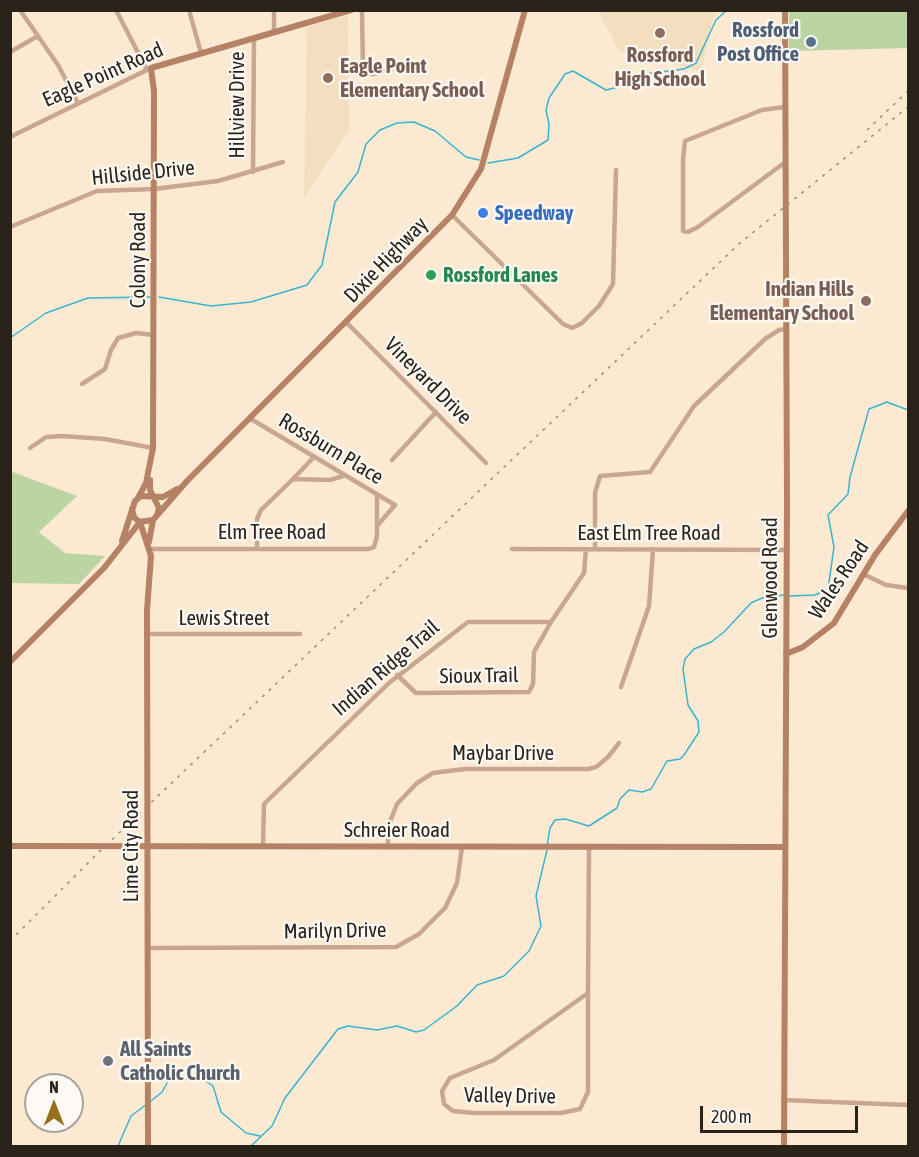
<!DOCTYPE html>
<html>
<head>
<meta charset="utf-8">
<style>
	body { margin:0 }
	#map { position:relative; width:919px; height:1157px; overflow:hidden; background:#fbead1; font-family:"Asap Condensed",sans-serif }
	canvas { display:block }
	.frame { position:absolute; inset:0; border:12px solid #29231a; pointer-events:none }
	.north { position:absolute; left:24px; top:1073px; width:60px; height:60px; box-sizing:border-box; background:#fcf9f4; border:2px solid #a8a39d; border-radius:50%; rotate:0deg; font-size:16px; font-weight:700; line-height:24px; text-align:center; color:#29231a }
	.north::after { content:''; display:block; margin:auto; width:21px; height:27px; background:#96711b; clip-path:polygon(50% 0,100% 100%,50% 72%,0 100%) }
	.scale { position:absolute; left:700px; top:1106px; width:158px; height:27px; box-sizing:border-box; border:3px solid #29231a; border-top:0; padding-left:8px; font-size:18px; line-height:21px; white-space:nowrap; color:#29231a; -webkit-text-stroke:4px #fcf9f4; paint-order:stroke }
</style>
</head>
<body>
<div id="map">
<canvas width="919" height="1157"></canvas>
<div class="frame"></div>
<div class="north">N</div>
<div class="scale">200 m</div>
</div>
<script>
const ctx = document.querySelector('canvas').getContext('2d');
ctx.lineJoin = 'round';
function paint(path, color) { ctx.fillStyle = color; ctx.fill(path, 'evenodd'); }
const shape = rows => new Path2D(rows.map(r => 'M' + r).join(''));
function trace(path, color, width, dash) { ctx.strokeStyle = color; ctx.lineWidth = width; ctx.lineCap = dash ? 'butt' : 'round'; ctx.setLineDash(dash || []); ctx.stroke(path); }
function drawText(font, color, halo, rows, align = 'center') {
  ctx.font = font + ' "Asap Condensed",sans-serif'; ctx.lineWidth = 4.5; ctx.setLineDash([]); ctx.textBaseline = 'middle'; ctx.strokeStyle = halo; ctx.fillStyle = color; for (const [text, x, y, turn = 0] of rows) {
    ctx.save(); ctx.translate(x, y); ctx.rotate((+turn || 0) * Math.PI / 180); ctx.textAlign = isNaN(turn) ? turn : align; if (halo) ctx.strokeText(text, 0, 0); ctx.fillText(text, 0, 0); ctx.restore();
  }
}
paint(shape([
	[598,11,720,11,714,15,701,71,619,51],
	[348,15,349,129,304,198,307,27]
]), '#f3debf');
paint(shape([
	[789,11,908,11,908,48,789,51],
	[10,471,77,496,39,532,65,553,105,556,79,584,11,583]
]), '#bcd3a2');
trace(shape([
	[488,163,518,158,548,140,549,124,546,110,549,98,565,74,573,71,606,90,618,87,629,79,645,74,684,69,696,63,716,20,727,10],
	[159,297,211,306,251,302,307,285,322,265,335,202,358,172,366,144,380,130,397,123,414,122,435,131,466,157,479,160],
	[10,338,46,313,88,298,150,297],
	[789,596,815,595,828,589,834,547,828,515,848,494,850,477,869,409,887,402,908,410],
	[547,846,550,828,555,820,565,819,589,826,617,808,620,799,629,790,642,792,651,789,667,761,680,759,684,755,699,732,698,721,688,705,683,669,685,659,694,649,711,642,724,632,751,603,762,598,784,595],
	[151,1101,162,1092,170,1078,204,1080,213,1086,221,1112,246,1133,260,1136],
	[118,1146,131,1116,147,1104],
	[251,1146,272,1126,285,1098,338,1029,348,1026,377,1030,397,1026,416,1032,424,1030,457,1006,477,985,504,976,529,951,541,926,536,896,547,850]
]), '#3bb4d0', 1.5);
trace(shape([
	[20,10,58,65,78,103],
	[116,10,147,70],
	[189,10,201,53],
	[274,10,274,32],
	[362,10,363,74,373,74,396,67],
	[10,52,38,36],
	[784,107,762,110,685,141,683,159,683,231,688,232,698,227,784,163],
	[10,137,151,68],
	[253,172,254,38],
	[452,215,563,324,572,328,582,323,599,306,613,284,616,170],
	[10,227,97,191,154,189,218,181,283,162],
	[347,323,486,463],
	[82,384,105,369,111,350,118,338,136,333,154,335],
	[251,419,395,505,377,526],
	[30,448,46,437,62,436,105,439,153,448],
	[392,460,436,412],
	[293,479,313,458],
	[257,548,257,519,261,510,293,479,330,480,343,476],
	[149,549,369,549,374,547,377,536,377,496],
	[512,549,786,550],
	[595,549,595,493,600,476,650,472,694,406,765,339,779,330,786,329],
	[863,574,886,585,908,588],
	[148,634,300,634],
	[397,675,416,693,529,692,533,684,534,652,551,622],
	[621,687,649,606,653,549],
	[263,846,264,804,389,683,468,622,551,622,584,573,586,549],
	[388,847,388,827,397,804,417,783,433,773,465,769,588,769,596,767,608,757,619,743],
	[147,948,396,947,419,934,445,908,457,883,462,847],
	[588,993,588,1092,580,1109,561,1113,473,1113,453,1111,444,1104,442,1091,450,1078,494,1060,588,993],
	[588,993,589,846],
	[783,1100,908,1105]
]), '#c9a692', 4.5);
trace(shape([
	[150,480,150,490,159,508,157,515],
	[138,498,146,483,153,448,154,91,151,68,351,10],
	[132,509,134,517,139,522,153,520,187,481,452,215,481,169,525,10],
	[140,522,151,556,147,610,148,1146],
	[122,541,135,501,141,496,163,497,177,489],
	[149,542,153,520],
	[786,654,803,647,834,623,875,555,908,511],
	[10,662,104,568,140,522],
	[10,846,784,847],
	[784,1146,787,502,785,10]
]), '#b58265', 6);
trace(shape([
	[867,130,908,91],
	[10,941,99,852,740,243,908,107]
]), '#988c7b', 1.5, [3, 6]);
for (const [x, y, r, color] of [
	[660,33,6,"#8d6e63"],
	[811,42,6,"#5c6f8a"],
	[328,78,6,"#8d6e63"],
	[483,213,6,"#3f7fe0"],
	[431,275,6,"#2e9e5b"],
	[866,301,6,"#8d6e63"],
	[108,1061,6,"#6b7280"]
]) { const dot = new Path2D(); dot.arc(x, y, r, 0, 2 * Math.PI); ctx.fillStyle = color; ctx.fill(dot); trace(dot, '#fcf9f4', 2); }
drawText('bold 21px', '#4e5e75', '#fcf9f4', [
	["Rossford",799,30],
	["Post Office",799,54]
], 'right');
drawText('bold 21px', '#785e54', '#fcf9f4', [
	["Rossford",660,55],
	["High School",660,79],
	["Eagle Point",340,66,"left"],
	["Elementary School",340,90,"left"],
	["Indian Hills",854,289,"right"],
	["Elementary School",854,313,"right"]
]);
drawText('21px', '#29231a', '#fcf9f4', [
	["Eagle Point Road",103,75,-24],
	["Hillview Drive",237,105,-90],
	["Hillside Drive",143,173,-6],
	["Colony Road",138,260,-90],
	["Dixie Highway",386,260,-46],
	["Vineyard Drive",428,381,45],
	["Rossburn Place",331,449,31],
	["Elm Tree Road",272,532],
	["East Elm Tree Road",649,533],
	["Glenwood Road",770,578,-90],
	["Wales Road",839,580,-56],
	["Lewis Street",224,618],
	["Indian Ridge Trail",386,668,-41],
	["Sioux Trail",479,676,-1],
	["Maybar Drive",503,753],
	["Schreier Road",397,830],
	["Lime City Road",131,846,-90],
	["Marilyn Drive",335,931,-1],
	["Valley Drive",510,1096,1]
]);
drawText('bold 21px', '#366cbe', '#fcf9f4', [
	["Speedway",495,213]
], 'left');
drawText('bold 21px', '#27864d', '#fcf9f4', [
	["Rossford Lanes",443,275]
], 'left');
drawText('bold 21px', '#5b616d', '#fcf9f4', [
	["All Saints",120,1049],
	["Catholic Church",120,1073]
], 'left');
</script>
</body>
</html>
